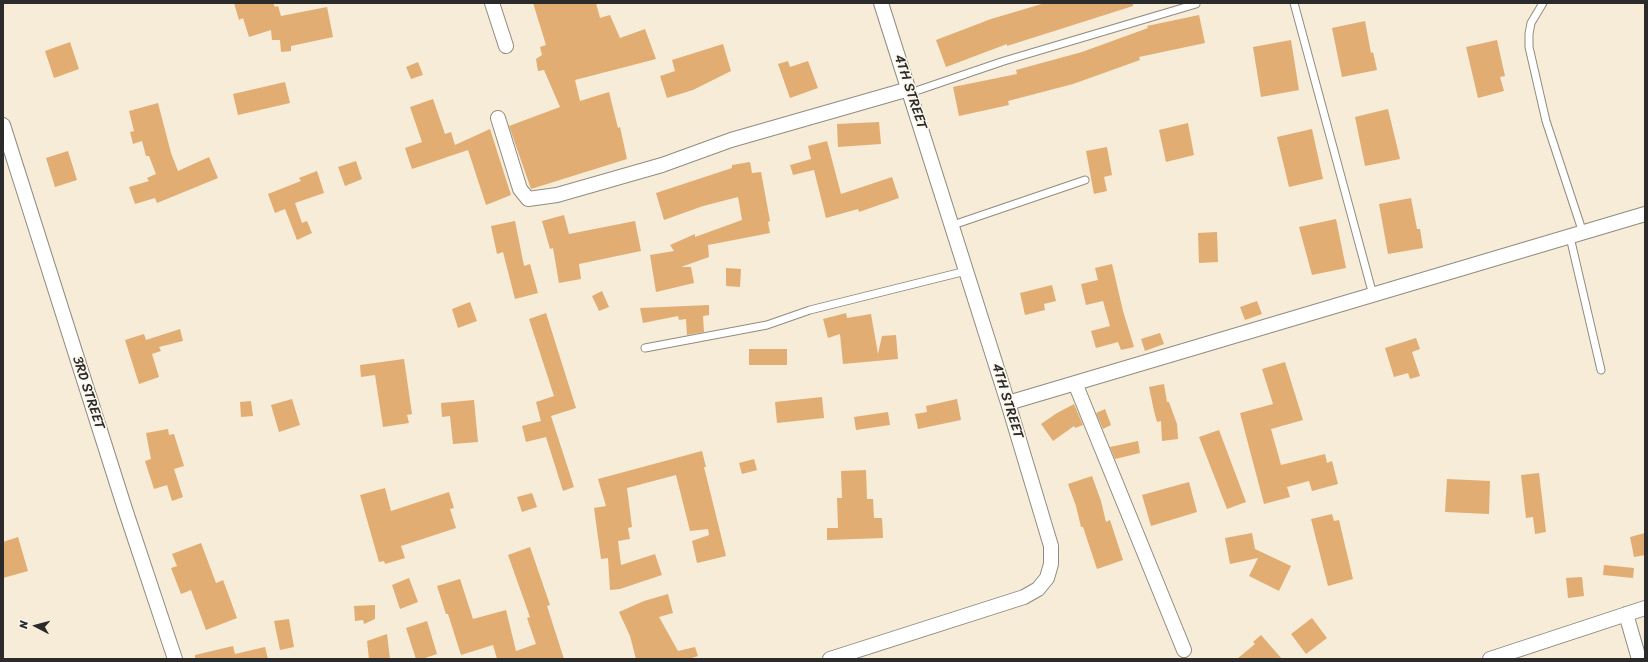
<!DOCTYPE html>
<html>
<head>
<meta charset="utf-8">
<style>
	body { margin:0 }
	#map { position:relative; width:1648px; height:662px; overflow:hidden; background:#f6ecd7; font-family:Sriracha,sans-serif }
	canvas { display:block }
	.frame { position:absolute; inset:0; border:4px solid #2b2b2b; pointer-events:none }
	.north { position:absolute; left:16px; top:606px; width:40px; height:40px; -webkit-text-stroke:3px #fbf7ec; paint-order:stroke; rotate:276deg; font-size:11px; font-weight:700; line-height:16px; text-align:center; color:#2b2b2b }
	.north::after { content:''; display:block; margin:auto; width:14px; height:18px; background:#2b2b2b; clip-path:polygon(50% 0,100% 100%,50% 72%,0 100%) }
</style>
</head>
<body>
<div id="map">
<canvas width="1648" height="662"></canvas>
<div class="frame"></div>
<div class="north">N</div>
</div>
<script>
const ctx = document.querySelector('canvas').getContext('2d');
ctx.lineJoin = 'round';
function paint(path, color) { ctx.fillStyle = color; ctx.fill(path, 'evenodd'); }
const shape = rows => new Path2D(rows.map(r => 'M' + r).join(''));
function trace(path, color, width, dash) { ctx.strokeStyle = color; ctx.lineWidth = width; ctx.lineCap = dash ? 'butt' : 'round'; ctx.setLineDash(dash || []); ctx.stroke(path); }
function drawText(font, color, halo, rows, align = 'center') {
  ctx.font = font + ' Sriracha,sans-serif'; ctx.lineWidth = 3.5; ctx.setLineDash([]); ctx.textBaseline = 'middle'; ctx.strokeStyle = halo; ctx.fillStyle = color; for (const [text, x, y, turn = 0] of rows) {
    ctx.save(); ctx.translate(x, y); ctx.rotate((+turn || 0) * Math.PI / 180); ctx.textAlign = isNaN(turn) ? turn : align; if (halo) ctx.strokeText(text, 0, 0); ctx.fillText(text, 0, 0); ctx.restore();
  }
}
paint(shape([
	[234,3,273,3,275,7,278,6,281,16,327,7,333,37,291,46,291,51,281,52,280,40,272,40,271,30,249,37,243,18,239,20],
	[533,3,596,3,600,18,610,15,620,38,645,29,656,59,575,80,580,101,609,92,618,128,620,127,627,159,531,189,509,126,560,107,544,70,538,71,536,59,542,55,540,47,546,45],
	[1045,3,1133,3,1133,6,1007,46,1007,44,946,67,936,40,991,19],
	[1199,15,1205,43,1139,57,1140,60,1073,84,1008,101,1009,105,959,116,953,87,1017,74,1016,70,1082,52,1148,28,1147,26],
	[1365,21,1371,53,1373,52,1377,70,1342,77,1332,28],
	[1291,40,1299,90,1261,97,1253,47],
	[1497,40,1505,76,1500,77,1504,91,1478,98,1466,47],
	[70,42,79,69,54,78,45,51],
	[723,44,731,71,693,90,667,98,660,76,675,71,672,60],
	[788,61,790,67,808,61,818,88,790,98,778,64],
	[418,62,423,75,411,79,406,67],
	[285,82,290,103,238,115,233,94],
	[433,99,445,134,451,132,455,145,490,129,511,195,486,205,468,150,412,169,405,148,422,142,410,107],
	[158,103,171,153,178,171,209,157,218,178,157,203,155,198,135,204,129,187,149,181,147,178,156,174,149,156,146,156,142,141,133,144,130,132,134,131,129,111],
	[1388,109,1400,159,1365,166,1355,117],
	[879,122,881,144,838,147,837,124],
	[1188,123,1194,155,1166,162,1159,130],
	[1312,129,1323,179,1289,187,1277,137],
	[827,141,841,194,892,177,899,198,859,212,858,209,826,218,814,170,793,175,790,165,811,159,808,146],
	[1107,147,1112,175,1104,177,1107,191,1094,194,1086,151],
	[68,151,77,180,55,187,46,158],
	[356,161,362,179,345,186,338,167],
	[750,162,752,173,761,172,770,221,768,222,770,233,708,245,709,257,681,267,691,267,694,283,656,292,650,255,674,251,670,245,695,234,695,237,742,220,738,197,703,206,664,220,656,193,732,168,732,165],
	[317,171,324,193,295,203,302,223,307,221,312,233,297,240,285,209,275,213,268,194,301,181,299,178],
	[1411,198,1417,229,1420,229,1423,248,1388,254,1379,204],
	[564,215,569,234,635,221,641,251,579,264,581,279,559,283,553,248,550,249,542,221],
	[1336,219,1346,268,1312,275,1299,227],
	[515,221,524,266,530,264,538,293,515,299,503,252,497,254,491,226],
	[1217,232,1218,262,1199,263,1198,233],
	[1112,264,1123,311,1134,347,1121,350,1118,342,1096,348,1091,331,1110,326,1103,301,1086,305,1081,284,1098,280,1095,268],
	[726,268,741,269,740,287,726,286],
	[1052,285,1056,301,1044,304,1045,310,1025,315,1020,293],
	[602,291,609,307,599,311,592,296],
	[1257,301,1262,314,1245,320,1240,307],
	[470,302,477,321,458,328,452,309],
	[709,305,709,315,703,316,704,332,687,335,686,319,679,320,678,316,643,323,640,308],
	[546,313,576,408,551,416,574,487,563,491,546,437,526,442,522,426,541,421,536,402,554,396,529,319],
	[846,313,847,318,871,314,878,354,882,336,896,335,898,359,843,364,840,334,828,338,823,319],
	[180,329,183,341,159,347,161,351,152,354,159,377,139,384,125,340,144,334,146,340],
	[1160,333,1164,344,1145,351,1141,339],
	[1416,338,1420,349,1412,352,1420,376,1410,379,1408,373,1394,377,1385,348],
	[749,349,787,349,787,365,749,365],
	[404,359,412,414,407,415,409,423,383,427,375,375,361,377,360,365],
	[1285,362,1303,420,1271,429,1281,465,1325,454,1327,463,1332,461,1338,484,1312,491,1309,481,1287,487,1290,497,1264,504,1240,413,1273,404,1262,369],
	[1164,384,1167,402,1169,402,1177,424,1178,439,1162,441,1161,421,1157,422,1154,411,1149,387],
	[822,397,824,418,777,423,775,402],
	[292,399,300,425,279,432,271,405],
	[957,399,961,420,918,429,915,414,927,412,926,406],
	[474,400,478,442,453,444,450,416,442,417,441,403],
	[251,401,253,416,241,417,240,402],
	[1074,404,1083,425,1075,428,1074,426,1053,441,1041,424,1057,413],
	[1105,409,1111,425,1103,429,1096,413],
	[888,412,890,425,856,430,854,417],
	[168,429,169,435,174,434,184,466,174,469,183,497,172,501,167,485,154,489,145,461,151,459,146,433],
	[1219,430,1246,502,1227,509,1199,437],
	[1138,441,1140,453,1115,459,1110,447],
	[702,451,706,467,704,467,726,556,697,563,692,541,709,535,708,529,690,531,676,475,627,488,632,527,628,528,630,539,618,541,621,565,655,554,662,575,620,589,610,590,608,558,601,559,594,508,606,506,598,479],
	[754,459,757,470,742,474,739,463],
	[866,470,867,499,873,499,874,518,882,518,883,538,827,540,827,528,838,528,837,498,842,498,841,471],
	[1539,473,1546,532,1535,534,1533,517,1526,518,1521,475],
	[1092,476,1101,501,1106,522,1110,520,1123,560,1097,569,1083,527,1081,527,1076,506,1068,484],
	[1447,479,1490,481,1489,514,1445,512],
	[1189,482,1197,512,1151,526,1142,495],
	[385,488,391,511,449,492,454,508,450,509,456,528,401,546,405,558,385,564,384,561,379,562,360,495],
	[532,493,537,507,522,512,517,497],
	[1332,514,1334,521,1339,520,1353,579,1328,586,1311,519],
	[1252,533,1255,549,1291,566,1279,591,1249,576,1258,558,1230,564,1225,538],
	[1645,533,1645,555,1634,557,1630,537],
	[18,537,28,571,3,578,3,542],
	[201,543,216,583,223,580,237,618,206,630,191,590,181,594,171,568,177,566,172,554],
	[530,547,550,605,547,606,564,659,497,659,493,645,461,655,448,614,446,614,437,586,460,579,473,619,506,610,516,651,536,644,527,618,530,617,508,555],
	[1604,565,1634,568,1633,578,1603,575],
	[1582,577,1584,596,1568,598,1566,578],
	[409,578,418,602,400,609,392,585],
	[668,594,673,613,659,617,678,651,695,647,698,656,689,659,636,659,630,636,619,612,644,601],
	[375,605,375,619,364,624,363,620,355,621,354,606],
	[1312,618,1327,638,1306,654,1291,634],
	[289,619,294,647,280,650,274,621],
	[427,621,437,654,422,659,416,659,406,628],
	[387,634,390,659,369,659,367,641],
	[1261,635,1282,659,1237,659,1255,644,1253,642],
	[233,646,235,654,265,647,268,659,195,659,195,655]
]), '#e1ad73');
const service = shape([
	[1294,3,1373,295],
	[1543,3,1531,23,1529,34,1529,47,1546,121,1583,233],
	[910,93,1004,61,1196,4],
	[953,225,1085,180],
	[1570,237,1601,370],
	[645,348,767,325,810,310,966,271]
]);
const minor = shape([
	[492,3,506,46],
	[498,118,520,189,528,199,557,195,662,165,731,140,909,89],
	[3,125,125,509,175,659],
	[1075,383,1184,650],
	[1008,403,1645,214],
	[1626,614,1639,659],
	[830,659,1024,597,1038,589,1047,578,1051,564,1051,546,1008,403,881,3],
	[1490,659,1645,608]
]);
trace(service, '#908c81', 9);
trace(minor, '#908c81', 16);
trace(service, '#fff', 7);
trace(minor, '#fff', 14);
drawText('14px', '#2b2b2b', '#fbf7ec', [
	["4TH STREET",910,92,72],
	["3RD STREET",88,393,72],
	["4TH STREET",1007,401,73]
]);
</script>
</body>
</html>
